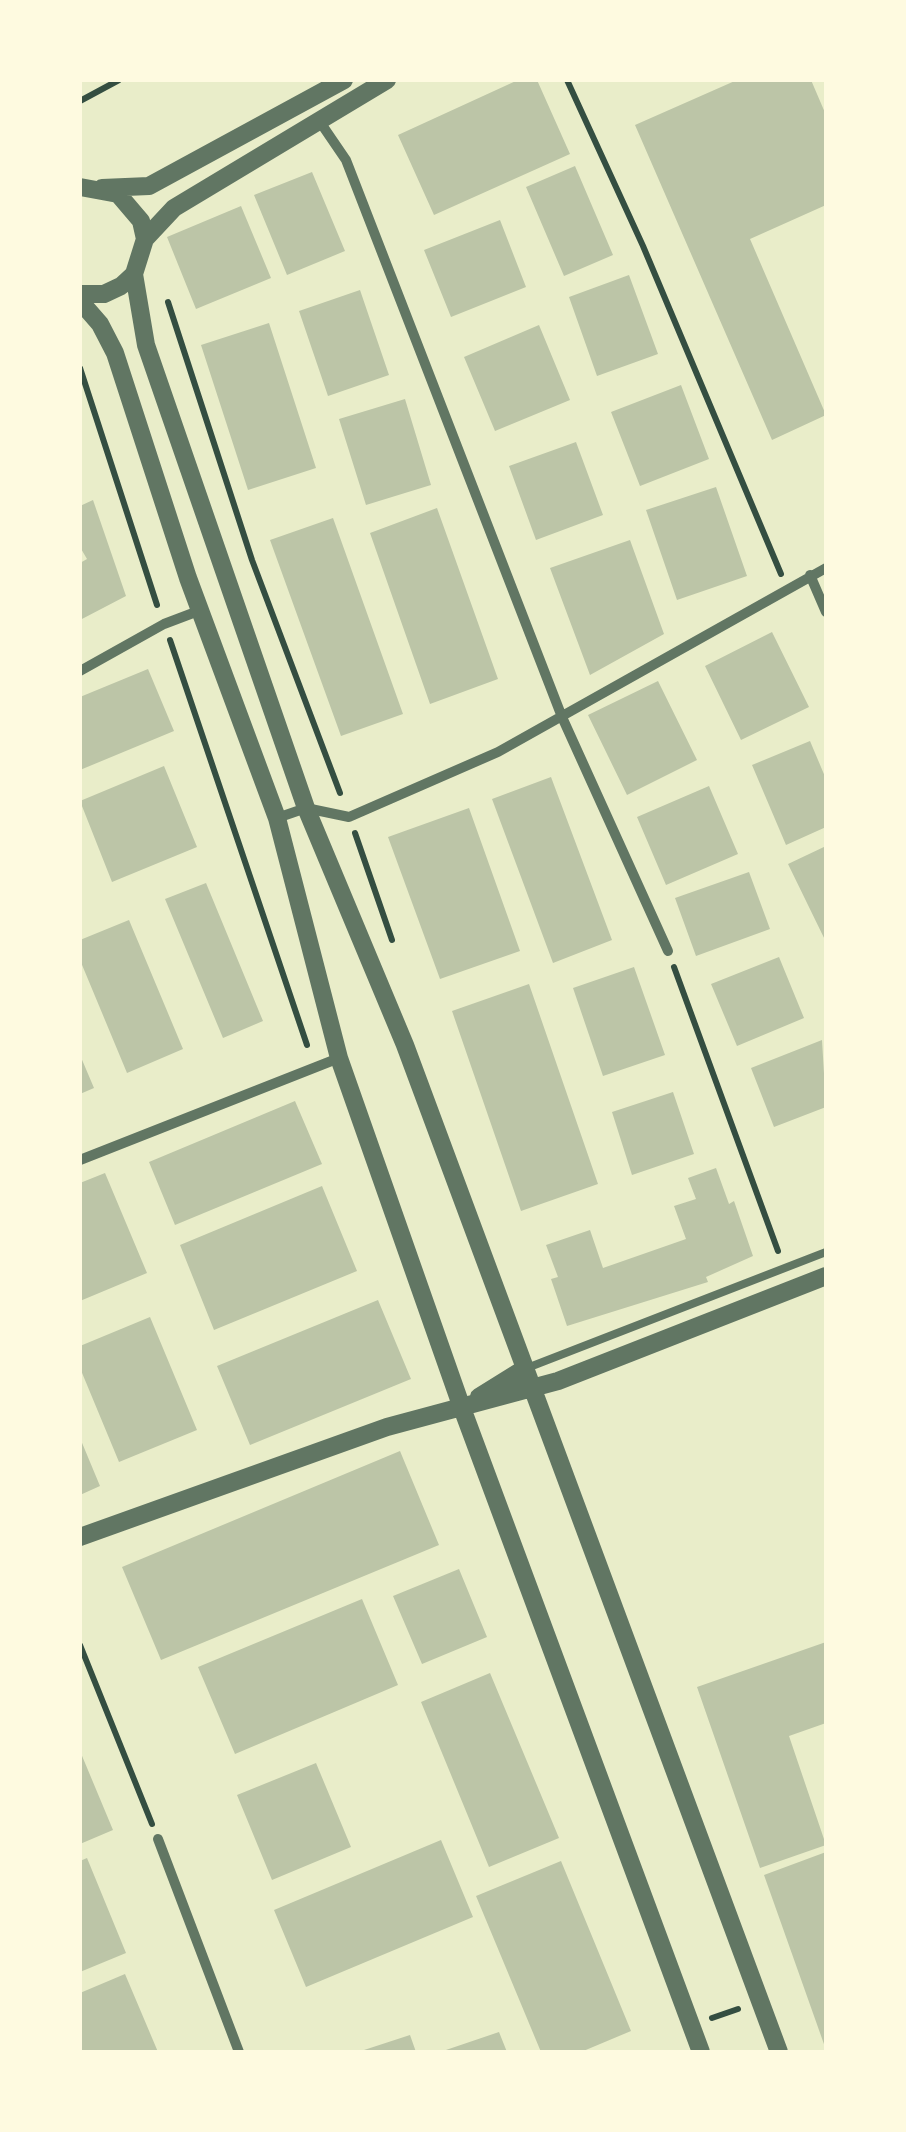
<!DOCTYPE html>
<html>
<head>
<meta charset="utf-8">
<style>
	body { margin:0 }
	#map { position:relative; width:906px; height:2132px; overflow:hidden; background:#e9edc9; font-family:Ubuntu,sans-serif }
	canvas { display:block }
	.frame { position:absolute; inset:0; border:82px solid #fefae0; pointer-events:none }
</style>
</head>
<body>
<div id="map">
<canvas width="906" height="2132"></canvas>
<div class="frame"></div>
</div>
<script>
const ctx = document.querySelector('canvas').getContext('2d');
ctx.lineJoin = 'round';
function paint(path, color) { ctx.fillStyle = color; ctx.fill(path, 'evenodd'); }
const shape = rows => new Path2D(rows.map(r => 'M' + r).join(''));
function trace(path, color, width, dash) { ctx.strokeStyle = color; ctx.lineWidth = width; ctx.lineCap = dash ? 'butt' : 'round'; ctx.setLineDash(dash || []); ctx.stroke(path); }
paint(shape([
	[518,80,537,80,570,154,434,215,398,135],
	[737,80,811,80,826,115,826,205,750,239,826,415,772,440,635,125],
	[575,166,613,255,564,276,526,187],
	[312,172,345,251,287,275,254,195],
	[241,206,271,278,196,309,167,237],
	[500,220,526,287,451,317,424,250],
	[629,275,658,354,597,376,569,297],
	[360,290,389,375,328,396,299,311],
	[269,323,316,468,248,490,201,345],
	[539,325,570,400,495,431,464,357],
	[681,385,709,459,640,486,611,412],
	[405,399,431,485,366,505,339,419],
	[576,442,603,515,536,540,509,466],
	[716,487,747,576,677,600,646,510],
	[93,500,126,596,80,620,80,563,87,559,80,547,80,506],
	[437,508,498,679,430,704,370,533],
	[333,518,403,714,341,736,270,540],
	[630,540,664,634,590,675,550,568],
	[772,632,809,707,741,740,705,666],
	[148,669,174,731,80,770,80,697],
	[658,681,697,760,627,795,588,715],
	[810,741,826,779,826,827,786,845,752,765],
	[164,766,197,847,112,882,80,801],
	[551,777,612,940,553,963,492,799],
	[709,786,738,854,666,885,637,817],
	[469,808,520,951,440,979,388,837],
	[826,846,826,942,788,864],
	[749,872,770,929,696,956,675,898],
	[206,883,263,1021,223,1038,165,899],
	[129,920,183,1049,127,1073,80,960,80,940],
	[779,957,804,1018,737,1046,711,984],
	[634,967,665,1055,603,1076,573,988],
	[529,984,598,1184,521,1211,452,1011],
	[822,1040,826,1107,774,1127,751,1068],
	[80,1055,94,1088,80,1094],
	[673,1092,694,1154,632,1175,612,1112],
	[295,1101,322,1164,175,1225,149,1162],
	[716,1168,729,1204,734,1201,753,1256,706,1277,708,1282,567,1326,551,1279,558,1277,546,1245,590,1230,603,1268,686,1239,674,1206,696,1199,688,1178],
	[105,1173,147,1273,80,1301,80,1183],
	[322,1186,357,1271,214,1330,180,1245],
	[378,1300,411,1379,250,1445,217,1366],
	[150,1317,197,1430,119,1462,80,1368,80,1346],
	[80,1438,100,1486,80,1495],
	[400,1451,439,1545,161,1660,122,1567],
	[459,1569,487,1637,422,1664,393,1596],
	[362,1599,398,1685,235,1754,198,1667],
	[826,1642,826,1723,789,1736,826,1845,760,1868,697,1687],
	[490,1673,559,1838,489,1867,421,1702],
	[80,1751,113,1830,80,1844],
	[316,1763,351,1847,272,1880,237,1795],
	[441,1840,473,1917,306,1987,274,1910],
	[826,1852,826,2046,825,2047,764,1875],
	[87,1858,126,1953,80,1972,80,1861],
	[561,1861,631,2031,581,2052,541,2052,476,1896],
	[125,1974,158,2052,80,2052,80,1993],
	[499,2032,507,2052,443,2052,443,2051],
	[410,2035,416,2052,361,2052,361,2051]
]), '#bcc5a7');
trace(shape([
	[567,80,643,246,781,574],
	[80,101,119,80],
	[168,302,252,560,340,793],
	[80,368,157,605],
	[170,640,307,1045],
	[355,833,392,940],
	[674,967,778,1251],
	[80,1645,152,1824],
	[712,2018,738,2009]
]), '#344e41', 6);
trace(shape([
	[527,1368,826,1252]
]), '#617663', 8);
trace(shape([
	[318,119,346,160,562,717,668,951],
	[810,575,826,612],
	[80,671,164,624,201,610],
	[277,818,306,808,349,817,498,752,826,568],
	[80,1160,339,1058],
	[158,1839,239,2052]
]), '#617663', 10);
trace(shape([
	[80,187,118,194,141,221,145,239,134,274,121,286,104,294,80,294],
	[102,188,149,186,344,80],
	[145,239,174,208,387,80],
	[134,274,146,345,306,808,405,1045,779,2052],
	[80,301,100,324,115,353,188,578,277,818,339,1058,462,1408,701,2052],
	[479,1397,524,1369],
	[80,1537,387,1427,558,1381,826,1276]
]), '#617663', 18);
</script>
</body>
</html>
